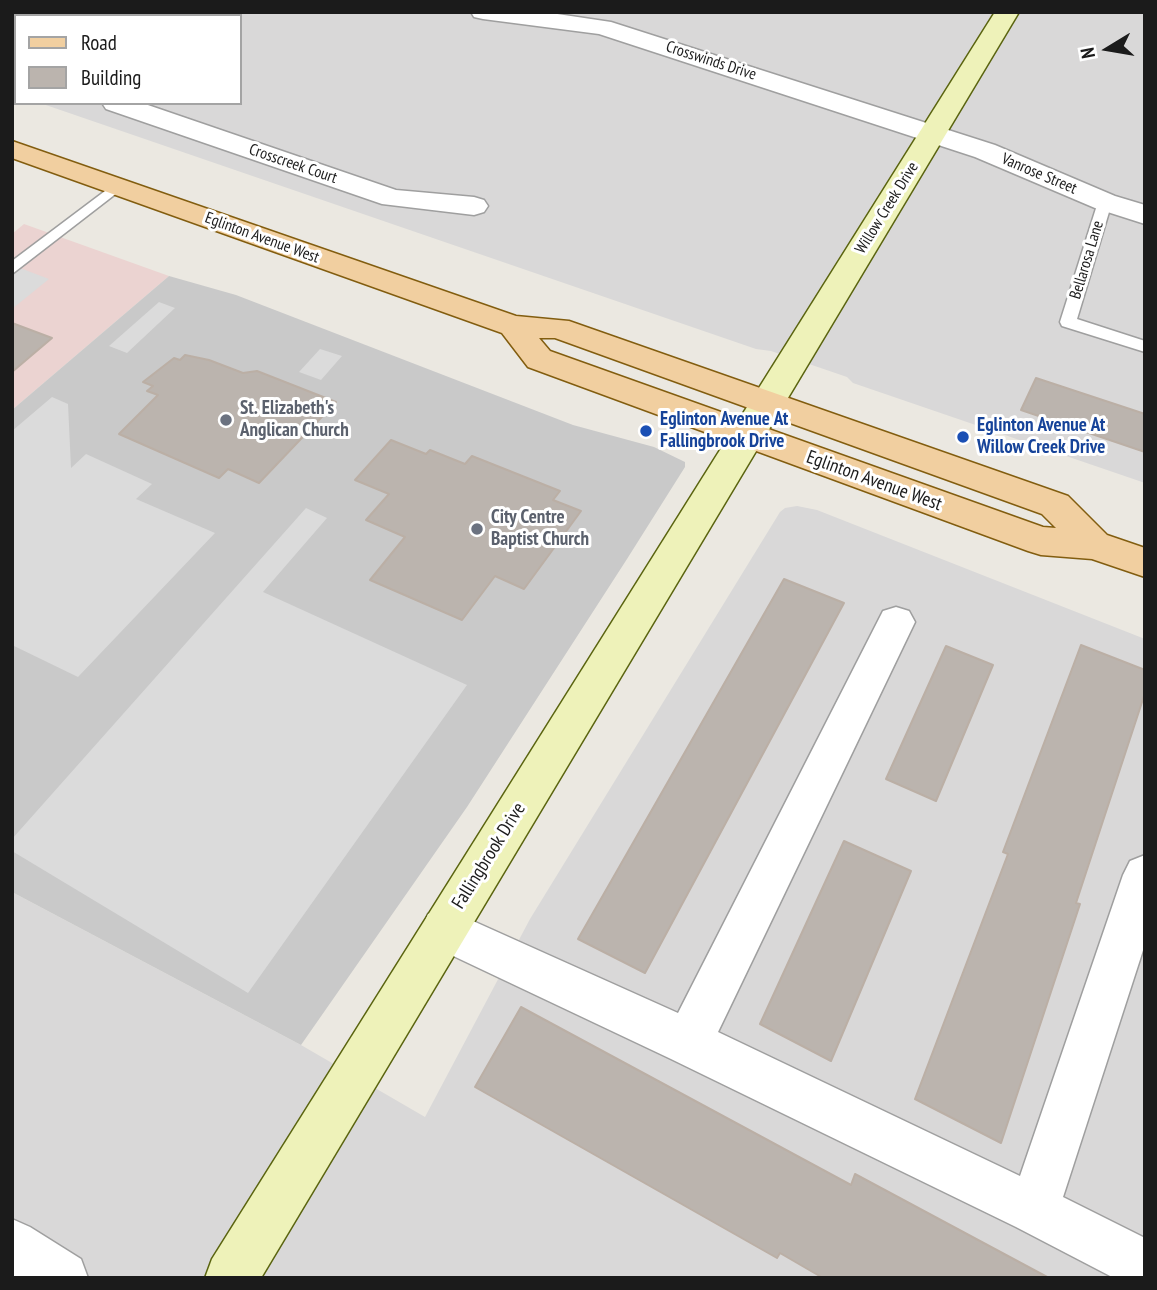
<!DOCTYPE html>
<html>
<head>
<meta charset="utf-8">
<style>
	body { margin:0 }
	#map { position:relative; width:1157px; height:1290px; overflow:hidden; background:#ebe8e1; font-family:"PT Sans Narrow",sans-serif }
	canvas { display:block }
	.frame { position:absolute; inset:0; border:14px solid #1b1b1b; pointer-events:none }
	.legend { position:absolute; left:14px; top:14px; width:228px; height:91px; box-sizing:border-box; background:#fff; border:2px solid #a4a4a4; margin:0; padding:9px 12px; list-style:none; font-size:21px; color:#1b1b1b }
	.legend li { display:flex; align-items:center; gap:14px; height:35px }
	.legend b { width:35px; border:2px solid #a4a4a4 }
	.north { position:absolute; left:1073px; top:14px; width:70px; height:70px; -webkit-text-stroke:5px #fff; paint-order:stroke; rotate:259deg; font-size:19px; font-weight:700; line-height:28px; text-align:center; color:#1b1b1b }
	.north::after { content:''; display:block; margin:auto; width:24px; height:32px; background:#1b1b1b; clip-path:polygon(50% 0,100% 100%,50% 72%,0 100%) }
</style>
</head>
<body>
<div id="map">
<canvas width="1157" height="1290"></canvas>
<div class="frame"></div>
<ul class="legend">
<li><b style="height:9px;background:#f1cfa0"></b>Road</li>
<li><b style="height:19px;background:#bbb4ae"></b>Building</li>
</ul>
<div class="north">N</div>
</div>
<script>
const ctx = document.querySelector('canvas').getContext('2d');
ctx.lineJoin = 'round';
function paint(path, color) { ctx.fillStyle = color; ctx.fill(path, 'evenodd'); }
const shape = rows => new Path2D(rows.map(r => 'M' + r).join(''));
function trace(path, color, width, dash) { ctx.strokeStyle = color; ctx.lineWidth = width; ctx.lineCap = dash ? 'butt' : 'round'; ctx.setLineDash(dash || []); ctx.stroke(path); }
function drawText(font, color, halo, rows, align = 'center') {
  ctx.font = font + ' "PT Sans Narrow",sans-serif'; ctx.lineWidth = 6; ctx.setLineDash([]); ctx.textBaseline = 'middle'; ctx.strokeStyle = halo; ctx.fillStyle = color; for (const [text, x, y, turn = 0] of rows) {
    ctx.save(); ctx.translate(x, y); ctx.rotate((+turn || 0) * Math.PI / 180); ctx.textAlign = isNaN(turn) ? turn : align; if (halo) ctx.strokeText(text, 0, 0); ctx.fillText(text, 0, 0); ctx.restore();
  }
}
paint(shape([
	[12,12,1145,12,1145,483,853,383,847,377,771,351,756,349,40,103,240,103,240,16,16,16,16,95,12,94],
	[797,506,817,510,1145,639,1145,1278,12,1278,12,892,301,1045,425,1117,530,919,780,512,785,508]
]), '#d9d8d8');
paint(shape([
	[24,224,169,276,12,410,12,234]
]), '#ebd3d1');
paint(shape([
	[169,276,236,295,573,425,654,447,685,462,685,467,627,559,467,807,301,1045,12,892,12,410]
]), '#c9c9c9');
paint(shape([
	[12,265,49,279,12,309],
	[159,302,175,308,127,353,109,346],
	[320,349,342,356,321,380,299,372],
	[52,397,68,404,71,468,86,454,152,484,136,499,215,533,78,677,12,645,12,431],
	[306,508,327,518,263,592,467,685,248,993,12,851,12,839]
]), '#dbdbdb');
const building = shape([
	[12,323,52,338,12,372,12,323],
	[185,355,209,360,243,373,257,371,336,402,259,483,228,469,219,478,119,434,158,395,147,391,153,386,143,382,174,358,180,360,185,355],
	[1036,378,1145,414,1145,452,1021,410,1036,378],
	[391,440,426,454,430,450,465,464,472,456,560,491,553,500,581,511,524,589,495,576,462,620,370,580,405,537,366,520,389,494,355,480,391,440],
	[784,579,844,603,645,973,578,939,784,579],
	[1081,645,1145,670,1145,693,1076,903,1080,904,1001,1143,915,1099,1008,854,1003,852,1081,645],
	[946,646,993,665,936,801,886,779,946,646],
	[844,841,911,871,831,1061,760,1024,844,841],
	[521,1007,851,1185,855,1174,1049,1278,823,1278,780,1253,777,1258,475,1087,521,1007]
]);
paint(building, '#bbb4ae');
trace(building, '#bbafa5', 2);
const lane = shape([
	[117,182,124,186,122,189,12,274,12,261,117,182],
	[1105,198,1112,202,1077,319,1145,341,1145,352,1062,326,1060,322,1098,202,1105,198]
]);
const street = shape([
	[212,12,238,12,236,16,210,16,212,12],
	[471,12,544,12,611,22,995,145,1115,196,1145,205,1145,224,1095,208,975,157,599,34,483,19,474,17,471,12],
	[102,103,142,103,396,190,474,197,484,200,488,206,484,212,474,215,382,204,106,109,102,103],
	[896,607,909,611,915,622,718,1032,1020,1176,1123,875,1130,861,1145,855,1145,944,1063,1197,1145,1238,1145,1278,1114,1278,1016,1227,671,1059,428,944,422,929,428,914,444,908,678,1013,883,611,896,607],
	[12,1219,30,1227,81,1259,88,1278,12,1276,12,1219]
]);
const secondary = shape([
	[995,12,1019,12,261,1278,205,1278,212,1259,995,12]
]);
const primary = shape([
	[12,141,516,316,569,321,1068,496,1107,535,1145,548,1145,577,1092,559,1041,555,1028,551,528,367,502,333,12,158,12,141],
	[539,338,555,338,1042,514,1056,528,1043,527,550,351,539,338]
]);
trace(lane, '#9f9f9f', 3);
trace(street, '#9f9f9f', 3);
trace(secondary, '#5a640f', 3);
trace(primary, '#825d0f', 3);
paint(lane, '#fff');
paint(street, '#fff');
paint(secondary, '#eef2b9');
paint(primary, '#f1cfa0');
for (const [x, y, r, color] of [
	[226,420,7,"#6b7280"],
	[646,431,7,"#1a4fb4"],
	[963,437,7,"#1a4fb4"],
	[477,529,7,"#6b7280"]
]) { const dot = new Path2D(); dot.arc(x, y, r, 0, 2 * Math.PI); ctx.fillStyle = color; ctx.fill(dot); trace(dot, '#fff', 2.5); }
drawText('16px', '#1b1b1b', '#fff', [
	["Crosswinds Drive",711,61,18],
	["Crosscreek Court",293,164,19],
	["Vanrose Street",1039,174,23],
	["Willow Creek Drive",887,208,-58],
	["Eglinton Avenue West",262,238,20],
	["Bellarosa Lane",1087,260,-73]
]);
drawText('bold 19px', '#5b616d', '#fff', [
	["St. Elizabeth's",240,409],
	["Anglican Church",240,431],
	["City Centre",491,518],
	["Baptist Church",491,540]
], 'left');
drawText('bold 19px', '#164399', '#fff', [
	["Eglinton Avenue At",660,420],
	["Fallingbrook Drive",660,442],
	["Eglinton Avenue At",977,426],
	["Willow Creek Drive",977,448]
], 'left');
drawText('19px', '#1b1b1b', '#fff', [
	["Eglinton Avenue West",874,481,20],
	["Fallingbrook Drive",489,856,-58]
]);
</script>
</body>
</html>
